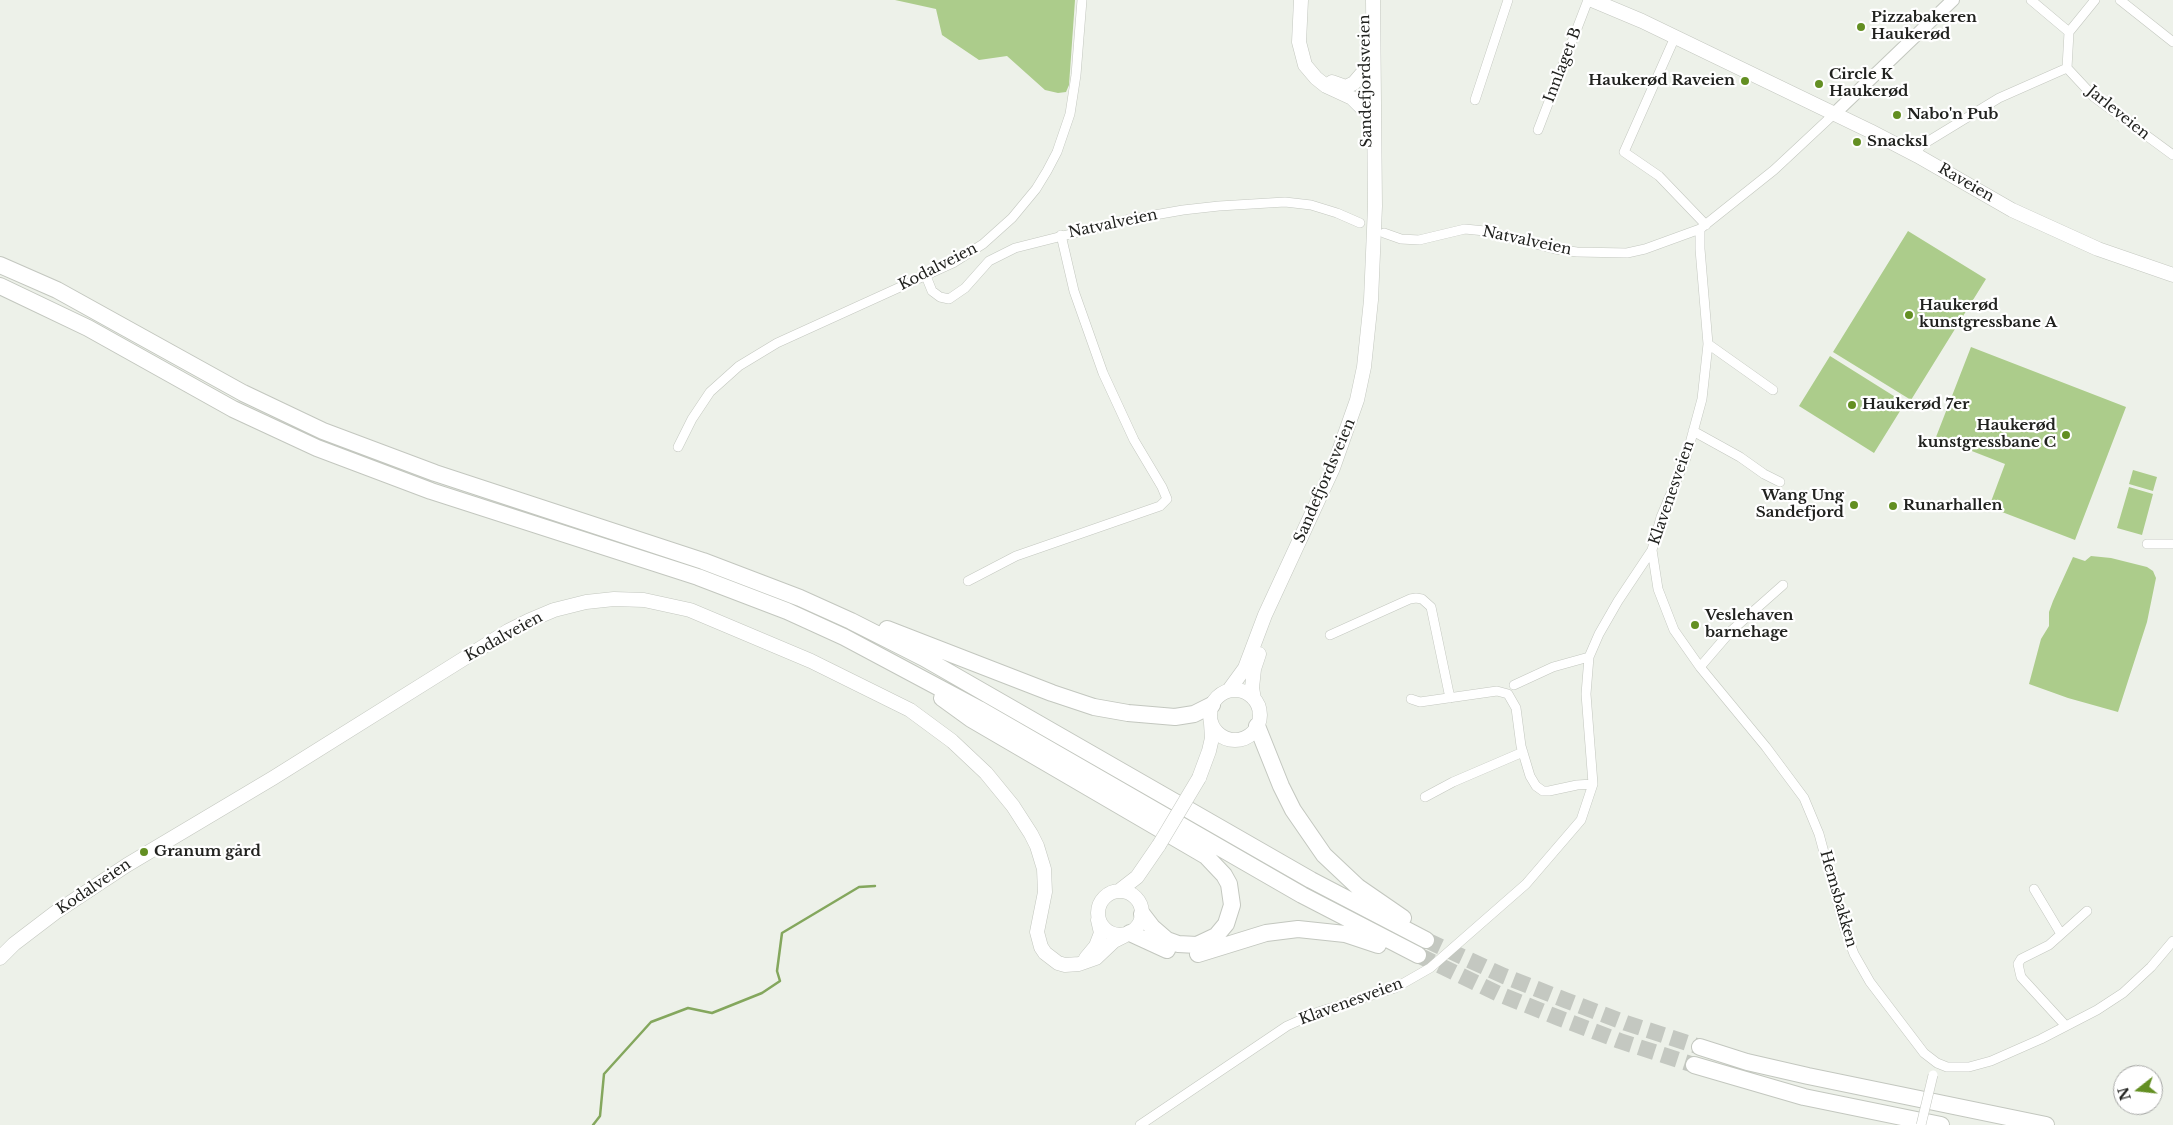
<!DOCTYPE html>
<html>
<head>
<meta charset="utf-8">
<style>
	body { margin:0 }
	#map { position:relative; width:2173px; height:1125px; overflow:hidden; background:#edf1e9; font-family:"Libre Baskerville",serif }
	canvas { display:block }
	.north { position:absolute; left:2113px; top:1065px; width:50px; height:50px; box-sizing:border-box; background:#fff; border:1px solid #a6a7a5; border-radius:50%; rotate:254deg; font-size:14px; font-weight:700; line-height:20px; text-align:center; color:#21221f }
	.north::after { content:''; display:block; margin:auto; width:18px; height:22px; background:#638f22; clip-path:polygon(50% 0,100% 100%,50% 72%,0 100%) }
</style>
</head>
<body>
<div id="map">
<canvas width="2173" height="1125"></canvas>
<div class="north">N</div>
</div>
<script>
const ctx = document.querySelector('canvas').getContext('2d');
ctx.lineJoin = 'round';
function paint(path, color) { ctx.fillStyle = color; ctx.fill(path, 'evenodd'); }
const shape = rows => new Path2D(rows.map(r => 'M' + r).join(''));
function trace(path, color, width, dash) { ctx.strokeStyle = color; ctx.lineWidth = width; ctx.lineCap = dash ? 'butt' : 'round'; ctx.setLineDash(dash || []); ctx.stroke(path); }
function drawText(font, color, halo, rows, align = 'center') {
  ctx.font = font + ' "Libre Baskerville",serif'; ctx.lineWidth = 4.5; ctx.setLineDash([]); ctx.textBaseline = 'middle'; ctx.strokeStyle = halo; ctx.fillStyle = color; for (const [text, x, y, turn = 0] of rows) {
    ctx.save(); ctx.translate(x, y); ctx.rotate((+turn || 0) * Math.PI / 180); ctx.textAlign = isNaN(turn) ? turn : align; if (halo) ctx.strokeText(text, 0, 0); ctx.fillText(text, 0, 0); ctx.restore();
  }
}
paint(shape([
	[895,0,1075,0,1069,85,1066,92,1058,93,1045,90,1007,56,979,60,942,35,936,9],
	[1908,231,1986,279,1911,400,1833,352],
	[1971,347,2126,407,2075,540,1989,507,2005,464,1936,437],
	[1830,356,1905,403,1874,453,1799,406],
	[2133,470,2157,477,2153,491,2129,484],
	[2129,487,2153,494,2142,535,2117,528],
	[2091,556,2111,558,2147,567,2153,571,2156,578,2147,622,2118,712,2068,698,2029,684,2041,639,2049,626,2049,612,2053,601,2073,557,2085,561]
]), '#accc8b');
trace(shape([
	[593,1125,600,1116,604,1074,651,1022,688,1008,712,1013,762,993,780,981,777,971,782,933,859,887,875,886]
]), '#84a75d', 2.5);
trace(shape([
	[1426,940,1504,976,1565,1000,1626,1023,1700,1047],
	[1418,955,1499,994,1559,1018,1620,1041,1694,1065]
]), '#c4c8c1', 16, [16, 8]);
const street = shape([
	[2031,0,2069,32,2095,0],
	[2120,0,2173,42],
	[2069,32,2067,68,2094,97,2173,155],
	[1675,37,1624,152,1659,176,1706,225],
	[1475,100,1508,0],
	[1538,130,1588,0],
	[1914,154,1922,145,1999,98,2067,68],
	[1384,233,1401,239,1419,240,1465,229,1485,231,1555,249,1577,252,1627,253,1645,249,1700,229,1774,170,1834,114],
	[926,276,932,291,940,297,949,299,965,288,989,261,1015,248,1126,220,1183,210,1219,206,1285,202,1311,205,1337,213,1360,223],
	[1708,344,1773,390],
	[1693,431,1740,457,1764,474,1780,482],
	[678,447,692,419,710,392,739,366,777,343,953,263,983,244,1012,218,1036,189,1047,171,1057,152,1070,114,1076,75,1082,0],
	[2147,544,2173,544],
	[1652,550,1658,589,1674,630,1700,667,1766,747,1804,798,1819,834,1845,930,1854,954,1870,982,1924,1053,1937,1063,1947,1067,1969,1067,1991,1061,2041,1039,2097,1010,2123,993,2151,967,2173,941],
	[968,581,1016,556,1160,506,1167,499,1162,487,1134,440,1103,373,1074,291,1061,235],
	[1330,635,1410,599,1416,598,1422,599,1431,607,1450,698],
	[1700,667,1731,631,1783,585],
	[1514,685,1553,667,1589,657],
	[1411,699,1420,702,1497,691,1508,694,1516,708,1521,746,1530,776,1536,786,1543,791,1549,791,1577,785,1593,784],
	[1425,797,1453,782,1523,752],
	[2034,889,2061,934],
	[2065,1025,2021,977,2018,964,2021,959,2049,945,2087,911],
	[1140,1125,1287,1026,1318,1012,1395,988,1430,968,1526,884,1581,820,1593,784,1586,694,1589,657,1599,634,1618,601,1652,550,1661,517,1686,458,1702,399,1708,344,1700,249,1700,229]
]);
const secondary = shape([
	[1834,114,1953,0]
]);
const primary = shape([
	[1301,0,1299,42,1305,65,1316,78,1326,86,1352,98,1367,113],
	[1592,0,1642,21,1870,131,1918,156,2012,210,2098,249,2173,275],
	[1332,82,1346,87,1354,83,1366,69],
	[1229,690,1245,668,1265,615,1333,468,1357,400,1364,367,1371,300,1375,206,1373,0],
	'1210 715a25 25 0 1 1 50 0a25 25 0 1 1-50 0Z',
	[1254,699,1252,688,1254,669,1259,654],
	[1199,778,1209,751,1212,738,1211,723],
	'1098 913a22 22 0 1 1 44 0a22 22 0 1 1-44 0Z',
	[1119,891,1137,877,1159,845],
	[0,958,14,944,56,912,127,865,273,778,508,631,528,621,554,610,586,602,614,599,644,600,690,610,811,661,910,710,952,741,986,773,1013,806,1031,834,1037,846,1044,869,1045,892,1037,932,1041,947,1045,953,1058,963,1065,965,1079,964,1096,958,1114,941,1124,936],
	[1086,958,1096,946,1101,933,1098,920]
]);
const highway = shape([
	[0,265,57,290,243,393,323,431,435,473,703,561,800,598,851,621,924,658,1311,880,1426,940],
	[0,286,88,328,233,409,317,448,431,491,698,577,787,611,844,637,979,709,1302,895,1418,955],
	[887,629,1052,693,1094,707,1128,713,1175,717,1194,714,1212,705],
	[942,698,971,719,1206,856,1224,875,1229,884,1232,905,1226,924,1216,936,1197,945,1178,944,1167,940,1152,927,1142,914],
	[1257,726,1281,786,1293,810,1324,855,1358,887,1403,918],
	[1130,933,1167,950],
	[1198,954,1266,933,1298,929,1345,934,1378,945],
	[1700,1047,1747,1062,1808,1076,2046,1125],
	[1694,1065,1804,1097,1941,1125]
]);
trace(street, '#c3c7bf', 10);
trace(secondary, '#c3c7bf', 14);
trace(primary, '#c3c7bf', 15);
trace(highway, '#c3c7bf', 18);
trace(street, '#fff', 9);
trace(secondary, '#fff', 12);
trace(primary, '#fff', 14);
trace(highway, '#fff', 16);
const streetBridge = shape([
	[1921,1125,1933,1075]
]);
const primaryBridge = shape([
	[1159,845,1199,778]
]);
trace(streetBridge, '#c3c7bf', 10, []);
trace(primaryBridge, '#c3c7bf', 15, []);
trace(streetBridge, '#fff', 9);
trace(primaryBridge, '#fff', 14);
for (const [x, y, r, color] of [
	[1861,27,5,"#638f22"],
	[1745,81,5,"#638f22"],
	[1819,84,5,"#638f22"],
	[1897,115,5,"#638f22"],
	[1857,142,5,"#638f22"],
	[1909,315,5,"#638f22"],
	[1852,405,5,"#638f22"],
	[2066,435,5,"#638f22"],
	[1854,505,5,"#638f22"],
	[1893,506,5,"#638f22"],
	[1695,625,5,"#638f22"],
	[144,852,5,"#638f22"]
]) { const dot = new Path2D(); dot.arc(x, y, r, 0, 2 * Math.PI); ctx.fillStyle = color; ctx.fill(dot); trace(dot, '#fff', 2); }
drawText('bold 15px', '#21221f', '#fff', [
	["Pizzabakeren",1871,18],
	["Haukerød",1871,35],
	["Circle K",1829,75],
	["Haukerød",1829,92],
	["Haukerød Raveien",1735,81,"right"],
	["Nabo'n Pub",1907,115],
	["Snacks1",1867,142],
	["Haukerød",1919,306],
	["kunstgressbane A",1919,323],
	["Haukerød 7er",1862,405],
	["Haukerød",2056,426,"right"],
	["kunstgressbane C",2056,443,"right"],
	["Wang Ung",1844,496,"right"],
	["Sandefjord",1844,513,"right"],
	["Runarhallen",1903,506],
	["Veslehaven",1705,616],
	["barnehage",1705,633],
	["Granum gård",154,852]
], 'left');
drawText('15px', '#21221f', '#fff', [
	["Innlaget B",1563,65,-69],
	["Sandefjordsveien",1366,81,-91],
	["Jarleveien",2118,113,39],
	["Raveien",1966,183,30],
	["Natvalveien",1113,224,-12],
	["Natvalveien",1527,241,12],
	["Kodalveien",938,267,-27],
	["Sandefjordsveien",1325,481,-67],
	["Klavenesveien",1672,493,-71],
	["Kodalveien",504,637,-29],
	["Kodalveien",94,887,-34],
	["Hemsbakken",1838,899,74],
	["Klavenesveien",1351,1002,-20]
]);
</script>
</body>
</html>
